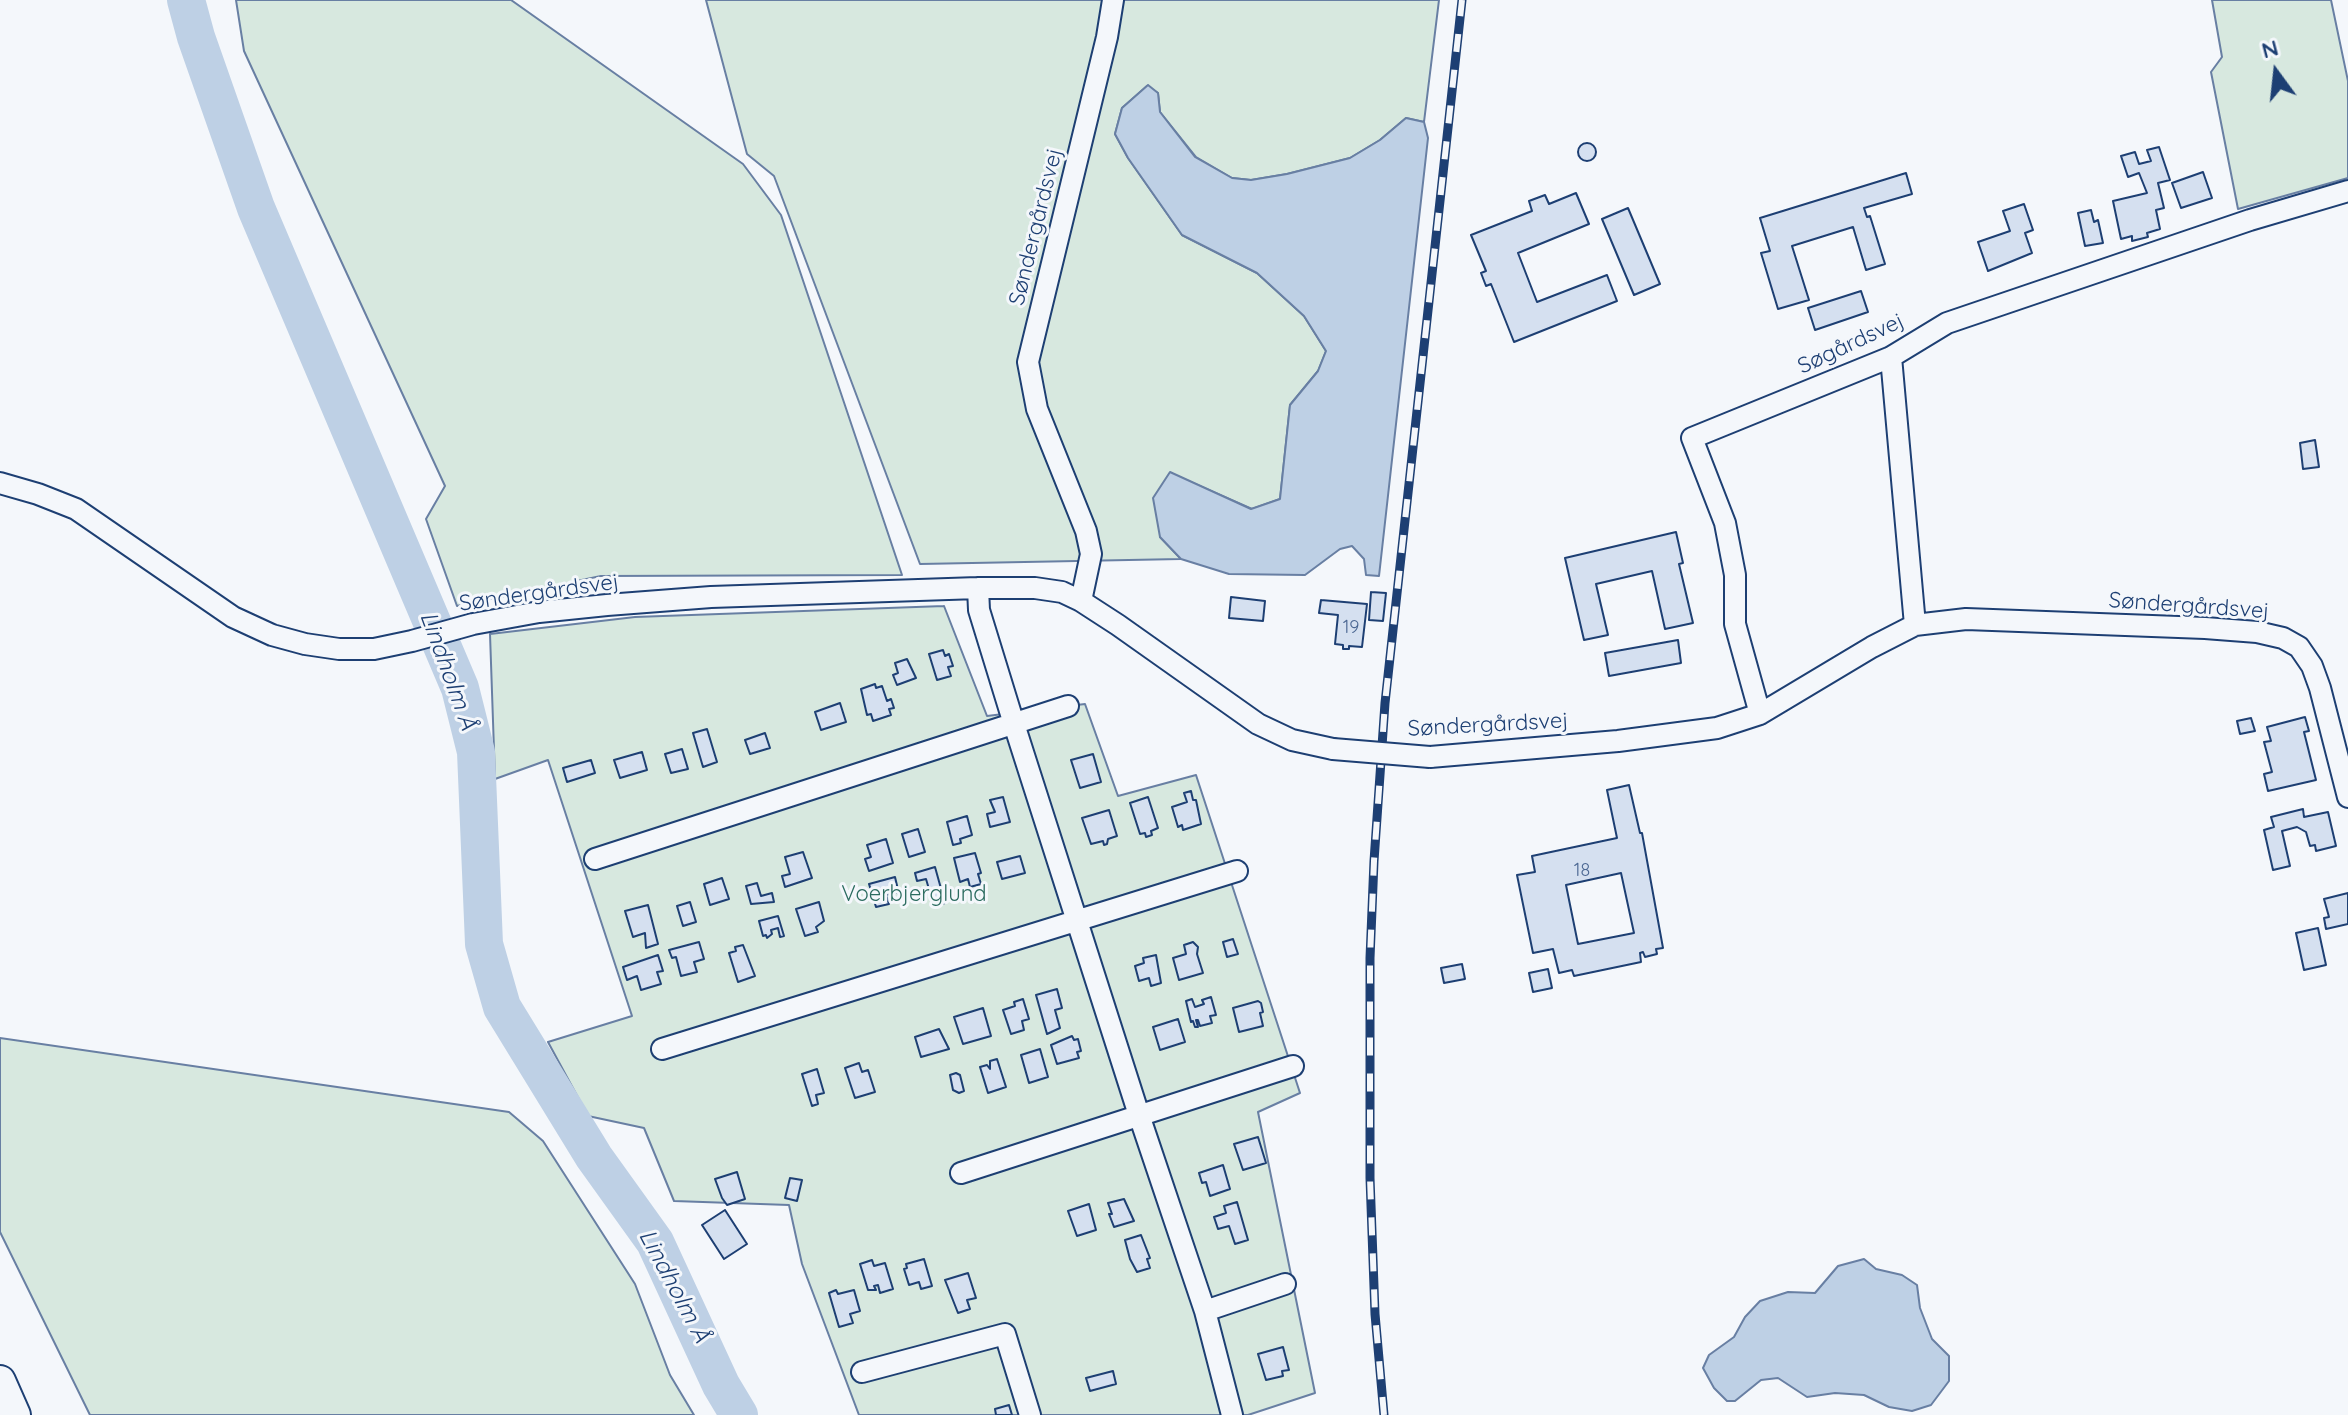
<!DOCTYPE html>
<html>
<head>
<meta charset="utf-8">
<style>
	body { margin:0 }
	#map { position:relative; width:2348px; height:1415px; overflow:hidden; background:#f4f7fb; font-family:Quicksand,sans-serif }
	canvas { display:block }
	.north { position:absolute; left:2236px; top:32px; width:80px; height:80px; -webkit-text-stroke:6px #f4f7fb; paint-order:stroke; rotate:345deg; font-size:22px; font-weight:700; line-height:32px; text-align:center; color:#1d3f73 }
	.north::after { content:''; display:block; margin:auto; width:28px; height:36px; background:#1d3f73; clip-path:polygon(50% 0,100% 100%,50% 72%,0 100%) }
</style>
</head>
<body>
<div id="map">
<canvas width="2348" height="1415"></canvas>
<div class="north">N</div>
</div>
<script>
const ctx = document.querySelector('canvas').getContext('2d');
ctx.lineJoin = 'round';
function paint(path, color) { ctx.fillStyle = color; ctx.fill(path, 'evenodd'); }
const shape = rows => new Path2D(rows.map(r => 'M' + r).join(''));
function trace(path, color, width, dash) { ctx.strokeStyle = color; ctx.lineWidth = width; ctx.lineCap = dash ? 'butt' : 'round'; ctx.setLineDash(dash || []); ctx.stroke(path); }
function drawText(font, color, halo, rows, align = 'center') {
  ctx.font = font + ' Quicksand,sans-serif'; ctx.lineWidth = 6; ctx.setLineDash([]); ctx.textBaseline = 'middle'; ctx.strokeStyle = halo; ctx.fillStyle = color; for (const [text, x, y, turn = 0] of rows) {
    ctx.save(); ctx.translate(x, y); ctx.rotate((+turn || 0) * Math.PI / 180); ctx.textAlign = isNaN(turn) ? turn : align; if (halo) ctx.strokeText(text, 0, 0); ctx.fillText(text, 0, 0); ctx.restore();
  }
}
const green = shape([
	[236,0,511,0,743,164,781,215,902,575,601,576,457,606,426,519,445,486,244,51,236,0],
	[706,0,1439,0,1424,122,1406,118,1380,140,1350,158,1287,174,1251,180,1232,178,1196,157,1160,112,1158,93,1147,86,1122,108,1115,134,1128,158,1182,235,1257,273,1304,316,1326,351,1318,371,1290,405,1280,499,1252,509,1170,473,1160,537,1181,559,920,564,774,176,747,154,706,0],
	[2212,0,2331,0,2348,81,2348,178,2238,209,2211,72,2222,57,2212,0],
	[944,606,987,716,1085,704,1118,796,1196,775,1300,1093,1258,1112,1315,1393,1248,1415,859,1415,802,1264,789,1205,674,1201,644,1128,588,1116,548,1042,632,1016,548,760,495,779,490,634,635,617,944,606],
	[0,1038,509,1112,543,1141,635,1284,670,1375,694,1415,90,1415,0,1232,0,1038]
]);
paint(green, '#d7e8df');
trace(green, '#687fa3', 2);
const water = shape([
	[1148,85,1158,93,1160,112,1195,157,1232,178,1251,180,1287,174,1350,158,1380,140,1406,118,1424,122,1428,138,1379,576,1366,575,1364,559,1352,546,1340,549,1305,575,1229,574,1181,559,1160,537,1153,498,1170,472,1251,509,1280,499,1290,405,1318,371,1326,351,1304,316,1257,273,1182,235,1128,158,1115,134,1122,108,1148,85],
	[1864,1259,1876,1269,1902,1275,1917,1285,1920,1308,1932,1339,1949,1356,1949,1381,1931,1405,1912,1411,1889,1407,1864,1395,1835,1393,1807,1397,1778,1378,1761,1380,1735,1401,1727,1401,1714,1388,1703,1368,1709,1355,1734,1337,1745,1317,1760,1301,1788,1292,1815,1293,1838,1266,1864,1259]
]);
paint(water, '#bed0e5');
trace(water, '#687fa3', 2);
trace(shape([
	[186,0,196,37,256,208,460,688,476,752,484,944,502,1007,594,1157,655,1242,721,1385,739,1415]
]), '#bed0e5', 38);
const building = shape([
	'1578 152a9 9 0 1 1 18 0a9 9 0 1 1-18 0Z',
	[2159,147,2170,180,2158,183,2164,208,2156,210,2160,229,2147,233,2148,237,2132,241,2132,236,2121,239,2113,201,2147,193,2139,173,2128,177,2121,156,2135,152,2139,164,2151,161,2147,150,2159,147],
	[2203,172,2212,198,2181,208,2172,183,2203,172],
	[1906,173,1912,194,1864,208,1867,217,1870,216,1885,264,1866,270,1853,227,1792,246,1809,300,1778,309,1761,253,1770,251,1760,218,1906,173],
	[1576,193,1589,224,1518,253,1537,302,1607,275,1617,301,1514,342,1491,284,1486,286,1481,273,1486,271,1471,235,1532,211,1529,201,1545,195,1549,204,1576,193],
	[2024,204,2033,230,2025,233,2032,253,1988,271,1978,242,2010,231,2003,211,2024,204],
	[1628,208,1660,284,1634,295,1602,219,1628,208],
	[2091,210,2094,222,2098,220,2103,243,2085,246,2078,213,2091,210],
	[1861,291,1868,312,1815,330,1808,308,1861,291],
	[2315,440,2319,467,2303,469,2300,443,2315,440],
	[1676,532,1683,563,1679,564,1693,623,1665,629,1652,571,1596,584,1608,635,1584,640,1565,558,1676,532],
	[1371,592,1386,593,1383,621,1369,620,1371,592],
	[1231,597,1265,601,1263,621,1229,618,1231,597],
	[1321,600,1367,604,1362,647,1349,646,1349,649,1343,649,1343,645,1335,644,1338,615,1319,613,1321,600],
	[1678,640,1681,663,1609,676,1605,653,1678,640],
	[943,650,945,656,949,654,953,666,948,667,951,676,937,680,929,654,943,650],
	[907,659,916,678,897,685,893,675,898,673,895,663,907,659],
	[875,684,876,688,882,686,887,701,891,699,894,708,889,709,891,715,873,721,871,714,867,715,861,689,875,684],
	[840,703,846,722,821,730,815,712,840,703],
	[2305,717,2309,731,2304,732,2316,780,2268,791,2264,774,2272,772,2264,742,2271,741,2267,727,2305,717],
	[2251,718,2255,731,2240,734,2237,721,2251,718],
	[707,729,717,762,703,767,693,733,707,729],
	[765,733,770,748,750,754,745,740,765,733],
	[682,749,688,769,671,773,665,754,682,749],
	[642,752,647,770,620,778,614,760,642,752],
	[1093,754,1101,782,1080,788,1071,760,1093,754],
	[591,760,595,773,567,782,563,768,591,760],
	[1629,785,1640,833,1642,833,1663,948,1656,949,1657,954,1645,957,1643,952,1640,953,1641,962,1574,976,1572,970,1559,973,1553,949,1533,953,1517,875,1535,872,1532,856,1617,838,1607,790,1629,785],
	[1621,873,1634,933,1578,944,1566,885,1621,873],
	[1191,791,1193,800,1196,800,1201,824,1183,830,1182,825,1178,827,1172,807,1187,802,1184,793,1191,791],
	[1003,797,1010,822,990,827,987,814,995,812,990,800,1003,797],
	[1148,797,1158,828,1151,831,1152,835,1146,837,1145,833,1140,834,1130,803,1148,797],
	[2303,809,2304,817,2328,812,2336,846,2316,851,2315,845,2310,846,2306,832,2297,827,2282,831,2290,866,2273,870,2264,830,2274,827,2271,817,2303,809],
	[1109,810,1117,836,1108,839,1107,844,1104,845,1103,841,1091,844,1082,818,1109,810],
	[967,816,972,835,960,839,961,843,953,845,947,822,967,816],
	[918,829,925,852,909,857,902,834,918,829],
	[886,839,893,863,869,871,865,859,871,857,867,845,886,839],
	[803,852,812,878,785,887,782,876,790,874,785,857,803,852],
	[975,853,981,873,978,874,981,884,970,887,968,879,960,882,954,858,975,853],
	[1020,856,1025,873,1002,879,997,862,1020,856],
	[935,867,945,903,934,906,926,879,917,881,915,873,935,867],
	[895,877,899,894,896,892,886,895,889,904,876,907,869,884,895,877],
	[722,878,729,899,710,905,704,884,722,878],
	[757,883,761,896,772,893,774,902,751,904,746,886,757,883],
	[2348,893,2348,924,2326,929,2324,918,2329,917,2324,899,2348,893],
	[690,902,696,922,683,926,677,906,690,902],
	[819,902,824,921,816,927,818,932,805,936,796,909,819,902],
	[648,905,658,944,646,948,645,933,633,937,625,911,648,905],
	[778,916,784,936,780,937,778,928,771,930,772,934,767,938,766,935,763,936,759,921,778,916],
	[2318,928,2326,965,2304,970,2296,933,2318,928],
	[1233,939,1238,954,1227,957,1223,942,1233,939],
	[699,942,704,959,694,962,697,972,681,976,676,957,672,958,669,950,699,942],
	[1193,942,1198,947,1197,954,1203,973,1179,980,1173,958,1186,954,1184,945,1193,942],
	[743,945,755,976,738,982,729,953,736,951,735,947,743,945],
	[658,955,663,971,657,972,661,984,641,990,637,976,627,980,623,967,658,955],
	[1156,955,1161,983,1151,986,1149,978,1139,981,1135,966,1144,963,1143,958,1156,955],
	[1462,964,1465,979,1444,983,1441,968,1462,964],
	[1548,969,1552,988,1533,992,1529,973,1548,969],
	[1057,989,1062,1008,1055,1010,1060,1028,1047,1034,1036,995,1057,989],
	[1211,997,1216,1015,1210,1016,1212,1023,1200,1026,1198,1020,1196,1020,1198,1027,1195,1027,1193,1021,1191,1022,1186,1001,1192,999,1195,1007,1204,1004,1202,1000,1211,997],
	[1023,999,1029,1019,1022,1021,1024,1030,1011,1034,1003,1010,1015,1006,1014,1002,1023,999],
	[1258,1001,1261,1003,1263,1012,1260,1013,1263,1026,1239,1032,1233,1008,1258,1001],
	[983,1008,991,1036,963,1044,954,1017,983,1008],
	[1178,1019,1185,1042,1160,1050,1153,1027,1178,1019],
	[939,1029,949,1049,921,1057,915,1037,939,1029],
	[1072,1036,1074,1040,1078,1039,1081,1051,1077,1052,1079,1058,1057,1064,1051,1045,1072,1036],
	[1040,1049,1048,1077,1029,1083,1021,1055,1040,1049],
	[997,1059,1006,1087,988,1093,980,1067,987,1065,990,1069,990,1061,997,1059],
	[859,1063,862,1072,868,1070,875,1092,855,1098,845,1068,859,1063],
	[817,1069,824,1093,816,1095,818,1104,812,1106,802,1074,817,1069],
	[956,1073,960,1075,964,1091,959,1093,953,1090,950,1075,956,1073],
	[1258,1137,1266,1163,1243,1170,1234,1144,1258,1137],
	[1223,1165,1230,1189,1210,1196,1206,1182,1202,1183,1199,1173,1223,1165],
	[737,1172,745,1199,727,1205,722,1198,715,1179,737,1172],
	[790,1178,802,1180,797,1201,785,1198,790,1178],
	[1124,1199,1134,1221,1114,1227,1109,1214,1112,1214,1108,1203,1124,1199],
	[1237,1202,1248,1240,1235,1244,1229,1226,1218,1229,1214,1217,1226,1213,1224,1206,1237,1202],
	[1089,1204,1096,1230,1077,1236,1068,1211,1089,1204],
	[725,1210,747,1244,724,1259,702,1225,725,1210],
	[1141,1235,1150,1258,1147,1259,1150,1268,1137,1272,1130,1259,1125,1240,1141,1235],
	[924,1259,932,1286,921,1289,919,1282,909,1285,904,1269,907,1268,906,1264,924,1259],
	[872,1260,874,1266,885,1263,893,1289,880,1293,878,1285,874,1286,876,1290,868,1290,860,1264,872,1260],
	[968,1273,976,1298,967,1300,970,1309,958,1313,945,1280,968,1273],
	[836,1290,838,1294,854,1290,860,1311,850,1314,853,1323,839,1327,829,1293,836,1290],
	[1283,1347,1289,1370,1282,1371,1283,1376,1266,1380,1258,1354,1283,1347],
	[1113,1371,1116,1384,1090,1391,1086,1378,1113,1371],
	[1009,1405,1012,1415,996,1415,995,1409,1009,1405]
]);
paint(building, '#d5e0f0');
trace(building, '#1d3f73', 2);
const minor = shape([
	[1891,357,1915,625],
	[0,483,38,494,76,509,233,617,272,635,305,644,339,649,374,649,412,641,473,624,539,612,607,605,711,597,978,588,1035,588,1062,592,1081,601,1118,625,1258,724,1292,740,1333,749],
	[978,588,979,610,1014,724,1139,1115,1205,1311,1232,1415],
	[1081,601,1091,554,1086,531,1037,409,1028,362,1107,37,1113,0],
	[1760,714,1735,624,1735,575,1725,523,1692,438,1891,357,1947,323,2250,220,2348,191],
	[1430,757,1618,741,1717,728,1760,714,1872,647,1915,625,1966,619,2205,628,2257,632,2283,638,2299,647,2312,666,2320,688,2348,797],
	[595,859,1068,706],
	[662,1049,1237,871],
	[961,1173,1293,1066],
	[1205,1311,1285,1284],
	[862,1372,1005,1334,1030,1415]
]);
const primary = shape([
	[0,1381,15,1415]
]);
trace(minor, '#1d3f73', 24);
trace(primary, '#1d3f73', 34);
trace(minor, '#f4f7fb', 20);
trace(primary, '#f4f7fb', 30);
const rail = shape([
	[1384,1415,1375,1314,1370,1178,1370,958,1374,861,1385,703,1462,0]
]);
trace(rail, '#1d3f73', 9);
trace(rail, '#f4f7fb', 6, [18]);
const minorBridge = shape([
	[1333,749,1430,757]
]);
trace(minorBridge, '#1d3f73', 24, []);
trace(minorBridge, '#f4f7fb', 20);
drawText('18px', '#4b6792', null, [
	["19",1351,628],
	["18",1582,871]
]);
drawText('22px', '#1d3f73', '#f4f7fb', [
	["Søndergårdsvej",1036,227,-76],
	["Søgårdsvej",1851,344,-25],
	["Søndergårdsvej",539,593,-8],
	["Søndergårdsvej",2189,606,4],
	["Søndergårdsvej",1488,725,-3]
]);
drawText('22px', '#2c6c60', '#f4f7fb', [
	["Voerbjerglund",914,894]
]);
drawText('italic 24px', '#1d3f73', '#f4f7fb', [
	["Lindholm Å",448,671,70],
	["Lindholm Å",674,1286,62]
]);
</script>
</body>
</html>
